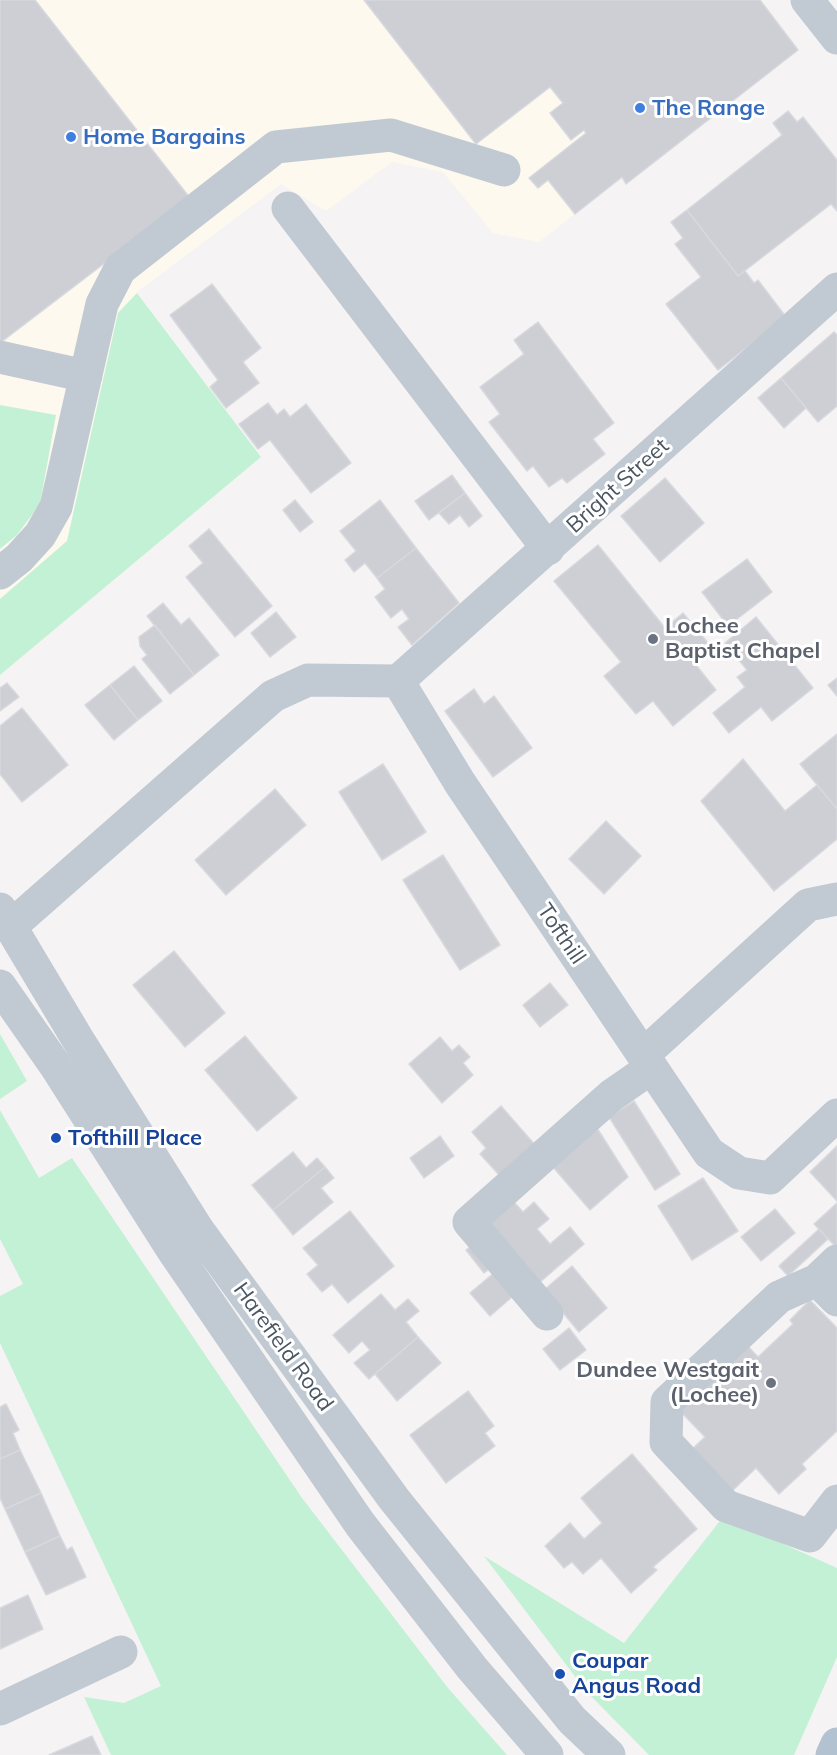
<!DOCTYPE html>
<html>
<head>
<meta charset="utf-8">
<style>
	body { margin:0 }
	canvas { display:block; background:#f5f3f3 }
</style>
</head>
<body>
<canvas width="837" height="1755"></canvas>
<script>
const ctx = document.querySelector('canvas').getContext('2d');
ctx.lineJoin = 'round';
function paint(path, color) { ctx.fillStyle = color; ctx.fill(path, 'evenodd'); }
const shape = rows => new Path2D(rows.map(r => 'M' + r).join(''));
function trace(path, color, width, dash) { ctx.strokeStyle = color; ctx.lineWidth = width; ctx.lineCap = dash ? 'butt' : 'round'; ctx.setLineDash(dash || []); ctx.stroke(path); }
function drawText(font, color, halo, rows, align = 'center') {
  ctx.font = font + ' Mulish,sans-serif'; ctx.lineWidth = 6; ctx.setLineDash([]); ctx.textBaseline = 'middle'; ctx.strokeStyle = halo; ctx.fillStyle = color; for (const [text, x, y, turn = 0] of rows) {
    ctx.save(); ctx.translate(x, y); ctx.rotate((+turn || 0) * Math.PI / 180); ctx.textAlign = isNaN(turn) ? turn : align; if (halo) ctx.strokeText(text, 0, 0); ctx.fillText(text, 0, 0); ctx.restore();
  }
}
paint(shape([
	[0,0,760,0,798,50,626,184,621,178,539,242,493,233,443,172,392,162,326,211,281,184,137,292,261,457,0,675]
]), '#fdf9ef');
paint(shape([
	[137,293,261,457,0,675,0,599,67,541,118,313],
	[0,405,56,415,40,504,17,535,0,549],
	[0,1034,27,1081,0,1099],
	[0,1110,39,1178,72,1158,302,1498,448,1688,507,1755,111,1755,84,1697,124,1703,161,1686,0,1343,0,1296,23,1284,0,1239],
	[723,1517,837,1568,837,1657,794,1755,649,1755,586,1691,484,1556,624,1643]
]), '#c3f1d5');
const building = shape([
	[0,0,35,0,190,198,0,343,0,0],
	[364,0,760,0,798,50,626,184,622,177,575,214,548,180,538,188,529,178,586,133,584,130,571,140,550,113,563,103,550,87,476,144,364,0],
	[788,111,797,122,803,117,837,160,837,211,831,204,738,276,687,210,782,135,773,123,788,111],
	[687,210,738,276,745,271,754,283,758,280,786,317,718,370,666,304,701,277,675,244,683,238,671,222,687,210],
	[212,284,261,348,243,362,259,383,226,408,210,387,218,380,170,315,212,284],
	[538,322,614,423,593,439,605,454,567,483,562,478,549,487,533,466,527,471,489,422,500,414,480,387,524,354,514,340,538,322],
	[834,332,837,335,837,406,818,422,781,378,834,332],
	[781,378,806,408,784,428,758,398,781,378],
	[268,403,277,415,284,409,290,417,306,404,351,463,311,493,270,440,258,449,239,424,268,403],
	[452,475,465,493,429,520,415,501,452,475],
	[665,478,704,523,660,562,621,516,665,478],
	[465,493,482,516,469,527,460,515,449,524,439,513,465,493],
	[295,500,313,522,300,532,283,510,295,500],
	[380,500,416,548,377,578,365,563,354,572,345,560,356,551,340,531,380,500],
	[209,529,272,606,235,637,186,577,203,563,189,546,209,529],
	[598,545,665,628,683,613,714,650,696,665,716,690,673,726,653,701,636,714,604,676,621,662,554,581,598,545],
	[416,548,459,603,412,645,398,627,409,619,402,609,391,618,375,597,385,589,377,578,416,548],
	[747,559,772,592,728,626,702,592,747,559],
	[163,603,181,625,189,618,219,655,194,675,147,616,163,603],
	[276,612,296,637,270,657,251,633,276,612],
	[756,617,813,688,772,721,761,707,729,733,713,713,745,687,737,677,747,670,725,643,756,617],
	[155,625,194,675,170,694,142,659,147,655,140,646,139,637,155,625],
	[134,666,162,701,138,720,110,685,134,666],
	[837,678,837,696,828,685,837,678],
	[7,683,19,697,0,711,0,688,7,683],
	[110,685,138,720,114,740,85,705,110,685],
	[474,689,484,704,494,696,532,748,493,777,445,711,474,689],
	[22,708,68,765,22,802,0,774,0,726,22,708],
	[837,734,837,809,800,764,837,734],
	[743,759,785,811,817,785,837,809,837,839,774,891,701,801,743,759],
	[383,764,426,832,382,860,339,792,383,764],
	[275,789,306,825,226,895,195,860,275,789],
	[606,821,641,856,604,894,569,859,606,821],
	[443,855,500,945,460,970,403,880,443,855],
	[174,951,225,1013,185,1047,133,985,174,951],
	[550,983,568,1005,540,1027,523,1005,550,983],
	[245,1036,297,1098,257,1131,205,1070,245,1036],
	[440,1037,452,1051,459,1045,470,1057,463,1063,473,1075,442,1103,409,1064,440,1037],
	[634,1101,680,1174,655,1190,609,1117,634,1101],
	[501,1106,536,1146,501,1177,480,1154,486,1148,472,1132,501,1106],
	[597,1128,628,1177,590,1210,553,1167,597,1128],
	[440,1136,454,1156,424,1178,410,1158,440,1136],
	[837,1146,837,1201,810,1172,837,1146],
	[293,1152,306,1168,317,1158,325,1167,273,1210,252,1185,293,1152],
	[325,1167,334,1178,321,1188,333,1202,293,1235,273,1210,325,1167],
	[703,1178,738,1231,692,1260,658,1206,703,1178],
	[514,1202,523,1212,534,1202,549,1219,537,1229,550,1244,570,1227,584,1244,539,1283,488,1225,514,1202],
	[837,1203,837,1244,835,1246,814,1224,837,1203],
	[775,1209,795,1233,761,1261,741,1237,775,1209],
	[350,1211,394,1266,348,1303,332,1284,322,1292,307,1274,318,1265,303,1248,350,1211],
	[819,1229,828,1239,788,1276,779,1266,819,1229],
	[479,1240,497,1263,484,1273,466,1250,479,1240],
	[572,1266,607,1308,579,1332,544,1290,572,1266],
	[501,1267,520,1290,490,1316,470,1293,501,1267],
	[381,1294,395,1310,408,1299,419,1311,406,1322,418,1337,369,1379,354,1363,370,1350,362,1341,349,1353,333,1335,381,1294],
	[810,1300,837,1328,837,1431,802,1464,806,1469,779,1494,756,1468,729,1494,689,1452,705,1437,678,1409,746,1344,758,1357,793,1324,790,1320,810,1300],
	[569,1328,586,1350,560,1370,543,1349,569,1328],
	[418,1337,441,1363,397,1401,375,1374,418,1337],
	[468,1391,494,1426,485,1433,495,1446,446,1483,410,1435,468,1391],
	[6,1404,19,1430,13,1433,20,1450,0,1459,0,1407,6,1404],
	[20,1450,41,1493,5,1509,0,1498,0,1459,20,1450],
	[632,1454,697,1529,653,1567,657,1570,631,1593,601,1558,583,1574,572,1562,564,1568,545,1546,570,1523,584,1539,602,1523,581,1498,632,1454],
	[41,1493,60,1536,25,1552,5,1509,41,1493],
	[60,1536,67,1550,72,1547,86,1577,46,1595,25,1552,60,1536],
	[28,1595,43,1629,0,1649,0,1608,28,1595],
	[92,1736,101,1755,49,1755,92,1736]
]);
paint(building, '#cdcfd5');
trace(building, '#d7d9de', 1.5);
trace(shape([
	[807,0,837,38],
	[288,208,548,549],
	[0,357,86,376],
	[0,573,19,558,40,535,56,507,102,304,120,269,276,147,391,135,504,170],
	[398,681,460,783,709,1153,739,1173,770,1178,837,1115],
	[398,681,837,289],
	[0,909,77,1038,198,1230,394,1499,572,1720,609,1755],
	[10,927,273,696,308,680,398,681],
	[0,986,55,1065,172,1249,360,1524,472,1668,547,1755],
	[643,1055,808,905,837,899],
	[837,1261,817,1280,837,1300],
	[817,1280,779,1297,667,1402,666,1442,726,1506,810,1536,837,1501],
	[547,1314,469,1222,612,1095,651,1068],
	[0,1709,121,1652]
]), '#c1cad2', 33);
trace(shape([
	[832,1755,837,1744]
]), '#b3c2d1', 33);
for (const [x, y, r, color] of [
	[640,108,6,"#3f7fe0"],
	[71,137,6,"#3f7fe0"],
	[653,639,6,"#6b7280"],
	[56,1138,6,"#1a4fb4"],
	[771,1383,6,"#6b7280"],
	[560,1674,6,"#1a4fb4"]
]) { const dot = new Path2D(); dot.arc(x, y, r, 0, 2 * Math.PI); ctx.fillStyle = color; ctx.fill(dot); trace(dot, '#fff', 2); }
drawText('bold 22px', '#366cbe', '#fff', [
	["The Range",652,108],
	["Home Bargains",83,137]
], 'left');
drawText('22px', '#4a5661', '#fff', [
	["Bright Street",618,486,-42],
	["Tofthill",561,934,56],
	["Harefield Road",283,1347,54]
]);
drawText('bold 22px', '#5b616d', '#fff', [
	["Lochee",665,626],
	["Baptist Chapel",665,651],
	["Dundee Westgait",759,1370,"right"],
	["(Lochee)",759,1395,"right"]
], 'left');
drawText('bold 22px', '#164399', '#fff', [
	["Tofthill Place",68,1138],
	["Coupar",572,1661],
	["Angus Road",572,1686]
], 'left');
</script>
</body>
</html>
